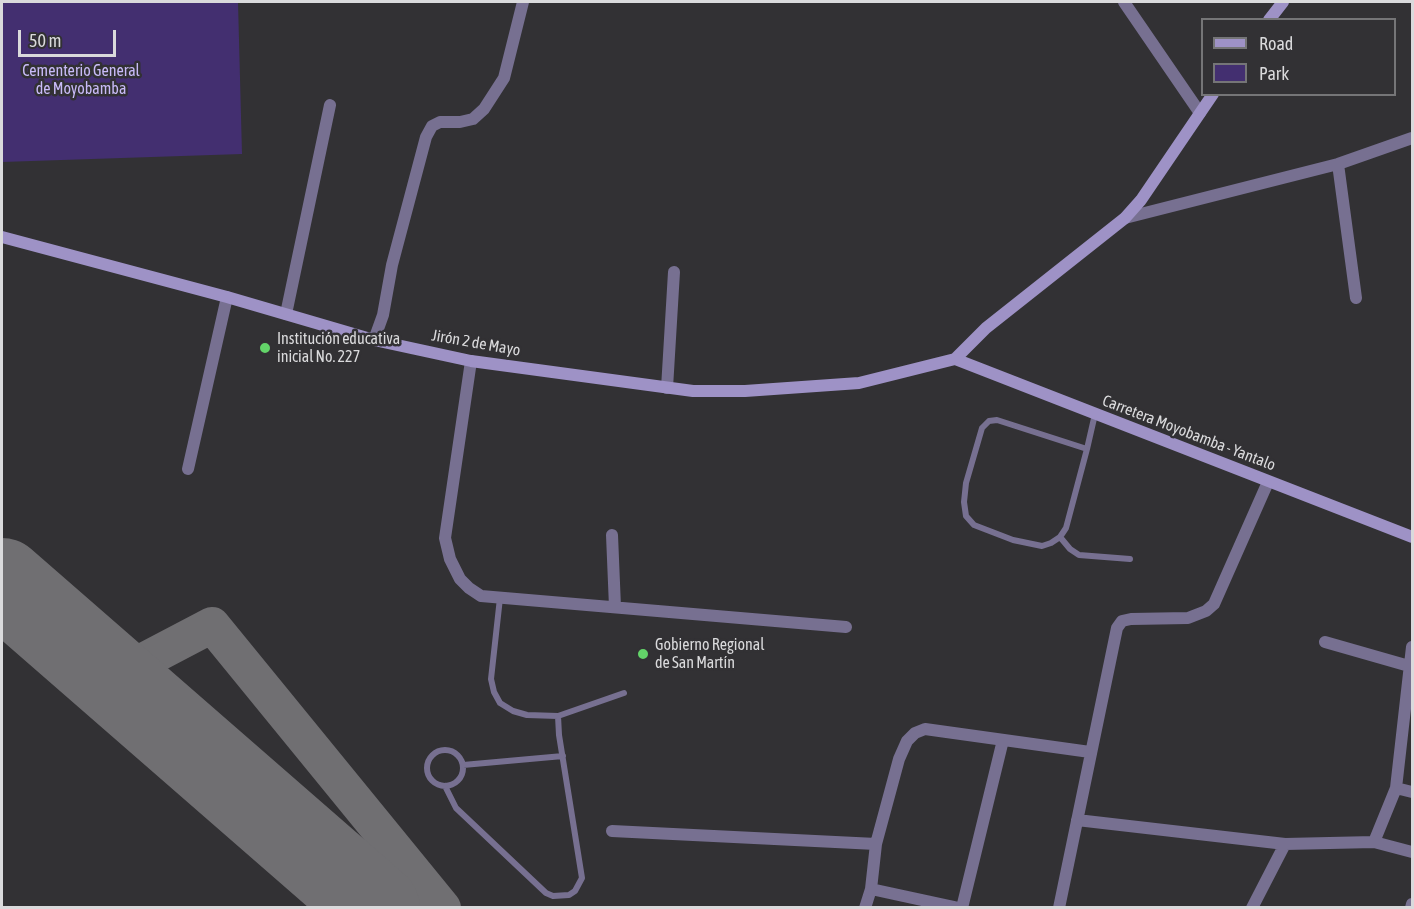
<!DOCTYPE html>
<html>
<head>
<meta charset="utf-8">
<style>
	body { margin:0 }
	#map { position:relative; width:1414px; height:909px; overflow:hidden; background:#323134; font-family:"Asap Condensed",sans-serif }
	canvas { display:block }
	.frame { position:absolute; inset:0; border:3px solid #dadadc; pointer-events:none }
	.legend { position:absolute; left:1201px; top:18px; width:195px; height:78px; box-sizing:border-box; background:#323134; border:2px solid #757577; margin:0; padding:8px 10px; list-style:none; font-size:18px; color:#dadadc }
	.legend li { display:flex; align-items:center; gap:12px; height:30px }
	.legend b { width:30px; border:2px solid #757577 }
	.scale { position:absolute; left:18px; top:30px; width:98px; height:27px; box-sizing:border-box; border:3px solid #dadadc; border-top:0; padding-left:8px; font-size:18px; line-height:21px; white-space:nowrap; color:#dadadc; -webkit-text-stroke:4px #323134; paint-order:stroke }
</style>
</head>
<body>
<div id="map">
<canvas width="1414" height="909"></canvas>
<div class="frame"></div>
<ul class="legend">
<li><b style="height:8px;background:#9e92c6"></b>Road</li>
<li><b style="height:16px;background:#432f70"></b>Park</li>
</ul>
<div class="scale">50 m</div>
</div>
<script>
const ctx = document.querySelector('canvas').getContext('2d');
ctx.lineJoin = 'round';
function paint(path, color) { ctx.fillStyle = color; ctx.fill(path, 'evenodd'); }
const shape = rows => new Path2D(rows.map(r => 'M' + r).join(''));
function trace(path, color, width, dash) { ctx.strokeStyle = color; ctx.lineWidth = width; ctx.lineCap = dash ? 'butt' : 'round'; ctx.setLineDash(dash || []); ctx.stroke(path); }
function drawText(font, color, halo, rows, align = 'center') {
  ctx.font = font + ' "Asap Condensed",sans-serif'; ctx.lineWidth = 5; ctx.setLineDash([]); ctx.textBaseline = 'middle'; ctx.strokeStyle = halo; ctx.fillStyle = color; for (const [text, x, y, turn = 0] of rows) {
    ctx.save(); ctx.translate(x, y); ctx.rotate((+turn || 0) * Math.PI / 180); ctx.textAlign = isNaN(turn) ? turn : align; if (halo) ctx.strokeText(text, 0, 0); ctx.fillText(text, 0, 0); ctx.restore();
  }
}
paint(shape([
	[2,2,238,2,242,154,2,162]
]), '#432f70');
trace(shape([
	[111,678,212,625,443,908]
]), '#706f72', 36);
trace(shape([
	[2,582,376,908]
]), '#706f72', 88);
trace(shape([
	[1087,449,997,420,989,421,982,428,966,483,964,502,966,516,974,525,1013,540,1042,546,1051,543,1060,537,1066,528,1087,449,1095,414],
	[1060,537,1070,549,1079,555,1130,559],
	[500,598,491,679,494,692,500,703,513,711,527,715,558,716,624,693],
	'427 768a18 18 0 1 1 36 0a18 18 0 1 1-36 0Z',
	[463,765,563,756],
	[445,786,456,808,546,893,553,896,569,895,575,891,582,878,559,735,558,716]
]), '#777091', 6);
trace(shape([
	[1124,2,1200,113],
	[1338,164,1356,298],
	[1125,218,1338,164,1412,138],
	[286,314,330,105],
	[374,340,383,315,392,265,426,137,432,126,440,122,460,122,473,119,484,109,504,78,523,2],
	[471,361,445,538,450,559,460,579,469,588,481,596,846,627],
	[667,388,674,272],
	[188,469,227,297],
	[612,535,615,607],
	[1325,642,1409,666],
	[1396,788,1412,792],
	[1077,820,1285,844],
	[612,831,876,844],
	[1374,842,1396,788,1412,647],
	[871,889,959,908],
	[865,908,871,889,876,844,899,759,907,741,915,733,925,729,1090,752],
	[962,908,1003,740],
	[1059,908,1117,628,1122,621,1131,619,1188,618,1206,611,1214,604,1268,482],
	[1252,908,1285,844,1374,842,1412,852],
	[1411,908,1412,904]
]), '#777091', 12);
trace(shape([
	[1269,20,1283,2],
	[2,237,227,297,374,340,471,361,693,391,745,391,859,383,955,359,986,328,1125,218,1141,200,1213,94],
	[955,359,1412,537]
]), '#9e92c6', 12);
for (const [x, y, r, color] of [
	[265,348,6,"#63d469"],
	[643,654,6,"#63d469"]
]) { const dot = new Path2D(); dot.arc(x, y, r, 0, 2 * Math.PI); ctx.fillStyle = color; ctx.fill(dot); trace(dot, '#323134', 2); }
drawText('16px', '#c9bbf8', '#323134', [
	["Cementerio General",81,71],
	["de Moyobamba",81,89]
]);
drawText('16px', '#dadadc', '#323134', [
	["Institución educativa",277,339],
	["inicial No. 227",277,357],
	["Gobierno Regional",655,645],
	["de San Martín",655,663]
], 'left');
drawText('16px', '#dadadc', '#323134', [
	["Jirón 2 de Mayo",476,343,10],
	["Carretera Moyobamba - Yantalo",1189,433,21]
]);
</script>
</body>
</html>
